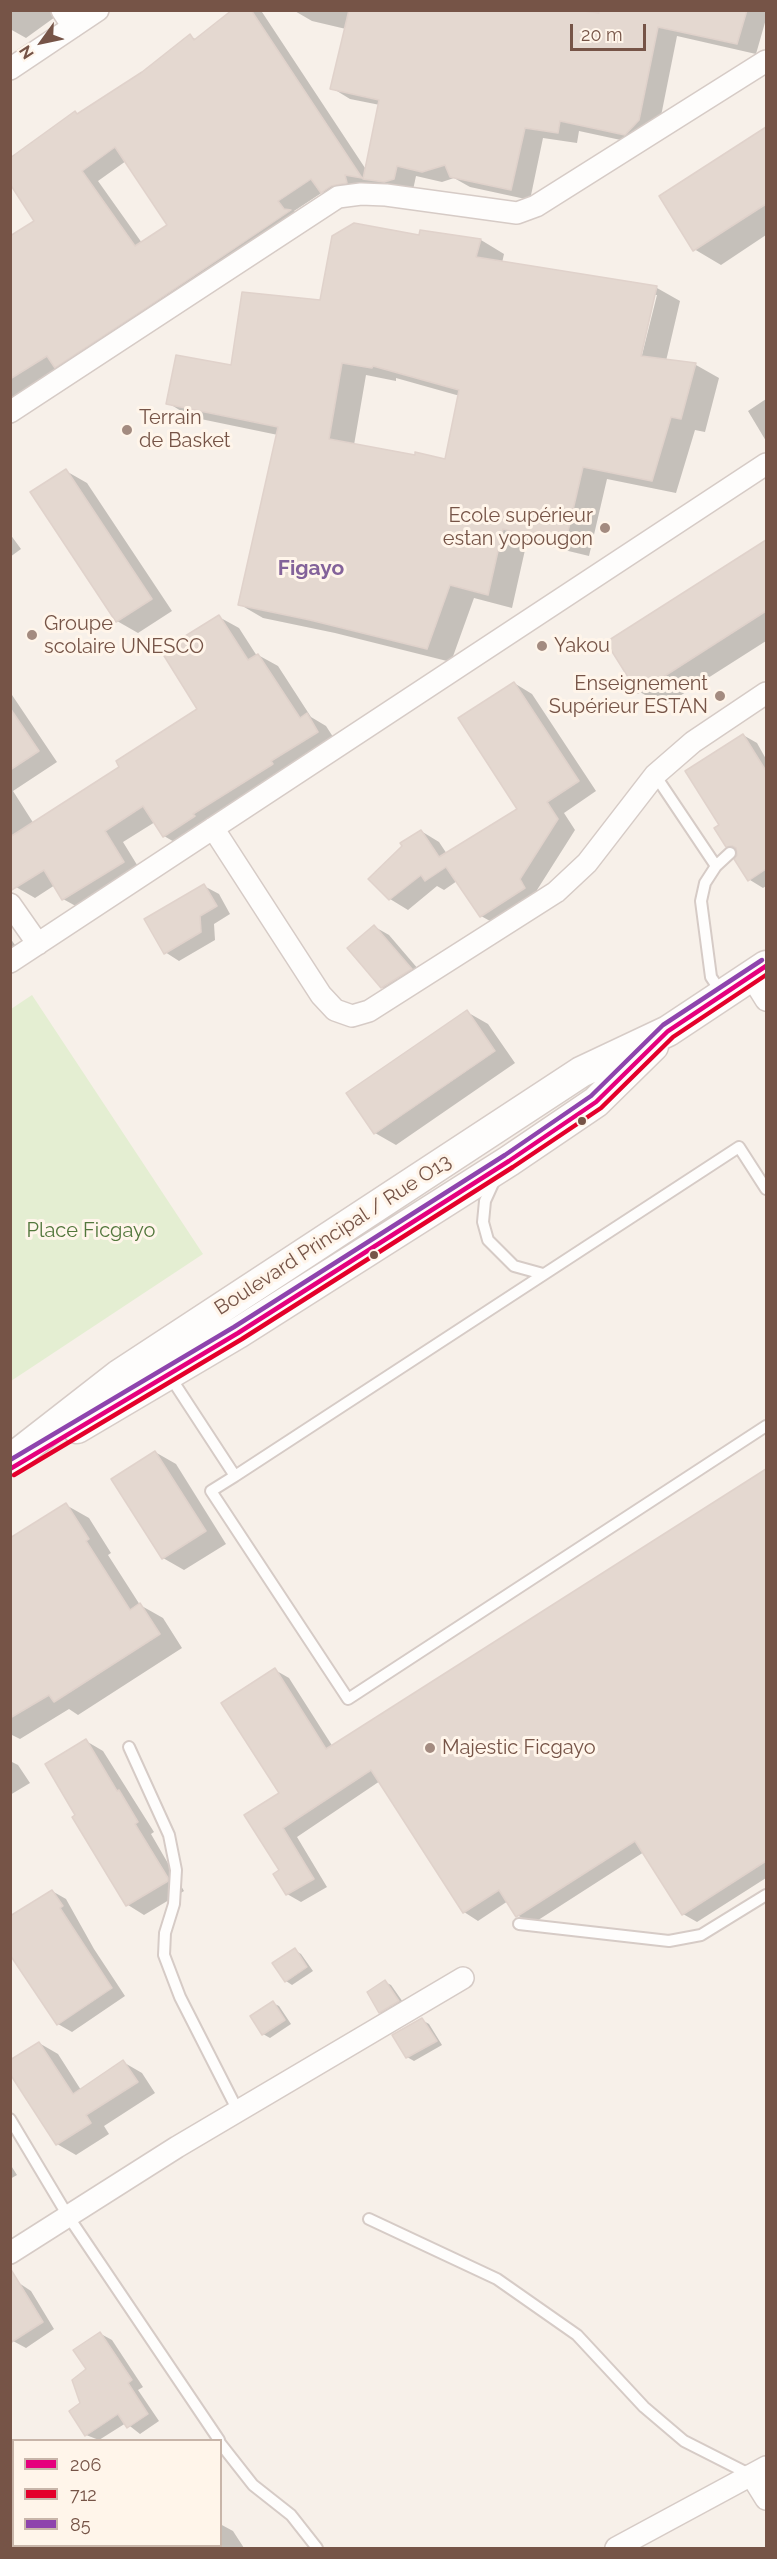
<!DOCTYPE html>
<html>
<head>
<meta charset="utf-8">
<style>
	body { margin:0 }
	#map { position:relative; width:777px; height:2559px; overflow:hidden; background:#f7f0e9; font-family:Raleway,sans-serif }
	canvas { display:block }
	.frame { position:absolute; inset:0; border:12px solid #765447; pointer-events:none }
	.legend { position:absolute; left:12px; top:2439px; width:210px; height:108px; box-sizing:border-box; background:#fff5ea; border:2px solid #c8b5a9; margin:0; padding:8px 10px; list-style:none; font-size:18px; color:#765447 }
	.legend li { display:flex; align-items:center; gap:12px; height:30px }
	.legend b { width:30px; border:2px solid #c8b5a9 }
	.north { position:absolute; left:12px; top:12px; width:60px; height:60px; -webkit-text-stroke:4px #fff5ea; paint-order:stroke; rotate:237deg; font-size:16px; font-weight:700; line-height:24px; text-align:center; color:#765447 }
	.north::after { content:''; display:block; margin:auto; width:21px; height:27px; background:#765447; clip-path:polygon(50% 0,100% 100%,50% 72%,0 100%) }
	.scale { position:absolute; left:570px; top:24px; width:76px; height:27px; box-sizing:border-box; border:3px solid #765447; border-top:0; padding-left:8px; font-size:18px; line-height:21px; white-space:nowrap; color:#765447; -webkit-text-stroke:4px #fff5ea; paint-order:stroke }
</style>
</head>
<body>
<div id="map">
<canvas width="777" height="2559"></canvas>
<div class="frame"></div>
<ul class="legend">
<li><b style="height:8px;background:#e5007d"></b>206</li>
<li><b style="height:8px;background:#e4002b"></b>712</li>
<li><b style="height:8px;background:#8e44ad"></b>85</li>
</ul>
<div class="north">N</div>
<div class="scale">20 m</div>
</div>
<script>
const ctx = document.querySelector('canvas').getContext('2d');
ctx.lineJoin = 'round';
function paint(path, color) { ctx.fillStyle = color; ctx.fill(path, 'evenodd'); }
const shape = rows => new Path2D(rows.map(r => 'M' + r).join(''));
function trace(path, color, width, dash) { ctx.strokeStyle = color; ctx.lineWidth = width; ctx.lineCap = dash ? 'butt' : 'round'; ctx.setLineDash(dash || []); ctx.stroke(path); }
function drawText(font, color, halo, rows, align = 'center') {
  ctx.font = font + ' Raleway,sans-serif'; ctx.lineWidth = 6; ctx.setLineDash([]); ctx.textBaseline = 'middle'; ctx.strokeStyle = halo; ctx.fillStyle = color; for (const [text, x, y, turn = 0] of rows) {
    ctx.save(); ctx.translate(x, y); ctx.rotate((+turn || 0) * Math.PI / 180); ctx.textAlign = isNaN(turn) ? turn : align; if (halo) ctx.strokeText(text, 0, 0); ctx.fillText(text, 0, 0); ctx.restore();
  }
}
paint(shape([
	[32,995,203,1254,11,1381,11,1009]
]), '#e4eed2');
paint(shape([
	[10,10,61,10,62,12,26,38,10,29],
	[235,10,262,12,367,171,380,105,350,99,332,88,346,29,312,21,293,10,560,10,600,14,601,10,766,10,766,19,756,54,677,36,658,131,644,145,579,131,577,143,543,138,530,200,470,187,454,178,442,182,416,176,413,190,384,189,375,184,377,187,361,183,363,192,339,202,323,192,294,211,298,216,10,399,10,322,37,222,78,115,142,73,190,36,197,40],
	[126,161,169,225,142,243,98,181],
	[766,129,766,235,721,265,694,249,661,197],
	[422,232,481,240,504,254,502,263,657,288,680,301,666,361,696,365,719,378,705,432,695,430,676,493,607,479,589,556,527,541,512,608,474,598,451,662,335,633,263,618,239,604,278,435,191,417,168,403,232,367,321,302,420,237],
	[654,295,657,295,640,363,638,363],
	[366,375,396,381,396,378,460,396,446,460,354,445],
	[766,399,766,441,748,411],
	[66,471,87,483,172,611,138,633,117,621,32,493],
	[10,534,21,549,10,557],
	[766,541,766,641,664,706,640,692,608,642],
	[219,617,239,628,257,656,258,655,278,666,311,717,326,726,337,743,183,847,164,836,155,822,123,842,142,873,83,910,63,899,55,885,35,898,16,887,10,879,10,692,57,762,13,791,34,824,122,768,199,709],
	[514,683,532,694,596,791,564,813,575,830,537,890,542,899,499,926,481,916,457,881,444,890,437,886,408,910,390,899,421,831,439,842,447,854,519,809],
	[743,735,757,743,766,759,766,886,763,888,750,880,738,852,727,846,721,825],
	[204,886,219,894,230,914,214,924,215,940,179,961,165,952],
	[375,927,389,935,425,977,396,995,382,987],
	[10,938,23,956,10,964],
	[467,1012,488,1024,515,1063,396,1145,375,1133],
	[155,1452,176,1464,226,1544,184,1570,163,1558,113,1479],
	[766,1471,766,1878,697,1922,683,1914,644,1852,532,1924,517,1915,508,1901,478,1921,464,1912,380,1781,297,1837,327,1887,301,1902,287,1894,281,1871,281,1794,275,1670,289,1678,333,1747],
	[66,1505,89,1518,111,1553,108,1555,140,1605,163,1618,182,1648,78,1715,69,1709,20,1739,10,1734,10,1540],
	[86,1741,103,1751,154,1832,151,1834,184,1891,144,1915,128,1905,74,1818,77,1816],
	[10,1761,18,1765,30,1783,10,1795],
	[52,1891,66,1899,94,1949,125,1996,72,2032,58,2024,12,1955,10,1956,10,1918],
	[295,1950,301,1954,313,1971,292,1985,286,1981],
	[385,1982,391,1985,405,2005,387,2016,380,2012],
	[273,2003,279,2006,291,2024,270,2038,263,2034],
	[422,2020,429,2024,442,2045,414,2061,407,2057],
	[39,2043,58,2054,81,2090,123,2062,142,2073,155,2093,104,2126,109,2134,76,2155,57,2144,10,2071],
	[10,2164,17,2175,10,2179],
	[19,2283,31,2291,54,2329,26,2348,13,2341],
	[101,2334,112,2340,143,2387,138,2390,159,2421,140,2434,126,2423,99,2440,86,2435,82,2404,88,2370],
	[13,2508,14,2546,37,2546,33,2548,10,2548,10,2510],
	[220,2524,233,2531,244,2548,188,2548,186,2546,220,2546],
	[112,2546,142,2546,144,2548,114,2548]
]), '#0003');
const building = shape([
	[232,10,251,10,362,178,345,175,347,183,331,186,321,193,311,179,278,201,284,209,291,210,146,308,55,368,47,356,10,379,10,236,34,221,10,184,10,158,75,111,77,114,142,72,190,34,194,40,232,10],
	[115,147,167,225,135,246,82,171,115,147],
	[349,10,576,10,599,13,599,10,747,10,737,44,658,27,639,120,625,135,560,121,558,133,525,128,511,190,450,177,445,165,422,172,397,166,394,179,384,182,363,179,379,100,330,89,349,10],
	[766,127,766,204,693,251,659,196,766,127],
	[354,223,419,235,420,230,481,239,476,257,657,286,641,356,696,363,681,419,671,417,652,481,583,467,565,544,503,529,488,595,450,585,427,649,310,620,238,605,278,427,166,404,176,355,231,365,242,292,320,300,332,236,354,223],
	[342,363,372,368,373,366,459,390,445,459,415,452,415,455,329,439,342,363],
	[66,469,152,599,116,622,30,492,66,469],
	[766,540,766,611,638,693,606,642,766,540],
	[219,615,248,660,258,654,300,718,307,713,318,732,271,761,273,764,193,814,195,816,163,837,143,806,105,831,124,862,62,900,44,870,10,891,10,837,119,767,116,761,197,709,161,651,219,615],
	[514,682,579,781,547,802,558,819,520,879,525,888,480,917,446,867,425,881,421,875,389,900,368,879,402,846,400,843,421,830,439,857,517,809,458,718,514,682],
	[10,708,39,751,10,770,10,708],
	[743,734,766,771,766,869,748,881,734,859,737,855,736,848,732,846,726,847,714,828,719,825,685,771,743,734],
	[204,884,217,906,200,916,201,932,164,954,144,919,204,884],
	[374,925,412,969,381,988,347,948,374,925],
	[467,1010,495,1051,374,1134,346,1093,467,1010],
	[155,1451,206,1531,162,1559,111,1479,155,1451],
	[766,1469,766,1861,682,1915,635,1841,516,1917,499,1890,463,1913,371,1770,283,1828,314,1879,286,1895,273,1874,279,1870,244,1815,279,1793,221,1703,275,1668,326,1749,766,1469],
	[66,1503,89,1539,86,1541,130,1610,140,1603,160,1634,54,1702,49,1695,10,1718,10,1538,66,1503],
	[86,1739,117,1791,119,1790,138,1822,135,1824,168,1878,168,1881,126,1906,72,1817,75,1815,45,1764,86,1739],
	[52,1890,63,1906,60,1908,112,1988,57,2025,10,1955,10,1916,52,1890],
	[295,1948,307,1967,285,1982,272,1963,295,1948],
	[385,1980,399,2001,379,2013,367,1992,385,1980],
	[273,2001,285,2020,262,2035,250,2016,273,2001],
	[422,2018,437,2041,406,2058,392,2035,422,2018],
	[39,2042,73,2094,123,2060,138,2082,86,2115,91,2123,56,2145,10,2074,10,2060,39,2042],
	[10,2268,43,2322,10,2343,10,2268],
	[100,2332,132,2380,128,2383,148,2414,127,2428,118,2414,85,2436,69,2411,80,2403,72,2380,86,2369,73,2350,100,2332]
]);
paint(building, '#e4d8d0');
trace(building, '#e0d2cb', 1.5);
const service = shape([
	[655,775,716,866],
	[721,992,711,977,701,901,705,883,716,866,730,853],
	[495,1179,485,1201,483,1222,488,1240,514,1266,543,1274],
	[169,1375,235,1476,211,1491,348,1699,766,1426],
	[235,1476,739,1147,766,1189],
	[129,1747,169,1835,176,1870,174,1904,165,1933,164,1955,180,1997,238,2111],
	[519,1924,669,1941,701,1935,766,1895],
	[10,2119,68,2216,219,2440],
	[369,2219,497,2279,577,2335,644,2407,684,2441,751,2475],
	[220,2443,253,2485,291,2515,317,2548]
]);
const minor = shape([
	[62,10,73,27],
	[10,69,98,10],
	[10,412,338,197,361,194,386,195,517,213,536,206,766,61],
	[213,828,321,995,335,1010,352,1016,369,1011,556,892,587,863,655,775,693,742,766,693],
	[10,904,38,944],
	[10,962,766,464],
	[751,976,766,1000],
	[10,2253,177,2147,463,1978],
	[751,2475,766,2499],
	[616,2548,766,2467]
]);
const secondary = shape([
	[77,1428,238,1333,509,1161,596,1102,653,1046],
	[10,1460,119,1375,581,1072,668,1031,766,966]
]);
trace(service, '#d6cbc6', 14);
trace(minor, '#d6cbc6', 24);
trace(secondary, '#d7ccc7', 33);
trace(service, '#fefdfc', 10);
trace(minor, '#fefdfc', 21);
trace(secondary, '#fefdfc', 30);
trace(shape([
	[10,1469,238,1333,509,1161,596,1102,668,1031,766,966]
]), '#e5007d', 4.5);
trace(shape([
	[14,1475,242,1339,513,1167,601,1108,673,1037,766,975]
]), '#e4002b', 4.5);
trace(shape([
	[10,1460,234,1327,505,1155,591,1096,663,1025,762,960]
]), '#8e44ad', 4.5);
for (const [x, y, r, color] of [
	[127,430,6,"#a38b80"],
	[605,528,6,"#a38b80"],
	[32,635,6,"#a38b80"],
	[542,646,6,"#a38b80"],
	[720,696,6,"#a38b80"],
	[582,1121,5,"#765447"],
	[374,1255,5,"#765447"],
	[430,1748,6,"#a38b80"]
]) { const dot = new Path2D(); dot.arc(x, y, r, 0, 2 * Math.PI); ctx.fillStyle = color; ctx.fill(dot); trace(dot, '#fff5ea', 2); }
drawText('20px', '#765447', '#fff5ea', [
	["Terrain",139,418],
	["de Basket",139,441],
	["Ecole supérieur",593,516,"right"],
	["estan yopougon",593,539,"right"],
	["Groupe",44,624],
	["scolaire UNESCO",44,647],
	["Yakou",554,646],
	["Enseignement",708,684,"right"],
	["Supérieur ESTAN",708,707,"right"],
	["Majestic Ficgayo",442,1748]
], 'left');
drawText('20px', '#52773c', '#fff5ea', [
	["Place Ficgayo",91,1231]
]);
drawText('20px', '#765447', '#fff5ea', [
	["Boulevard Principal / Rue O13",333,1235,-33]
]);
drawText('bold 21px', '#83629a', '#fff5ea', [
	["Figayo",311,569]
]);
</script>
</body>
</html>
